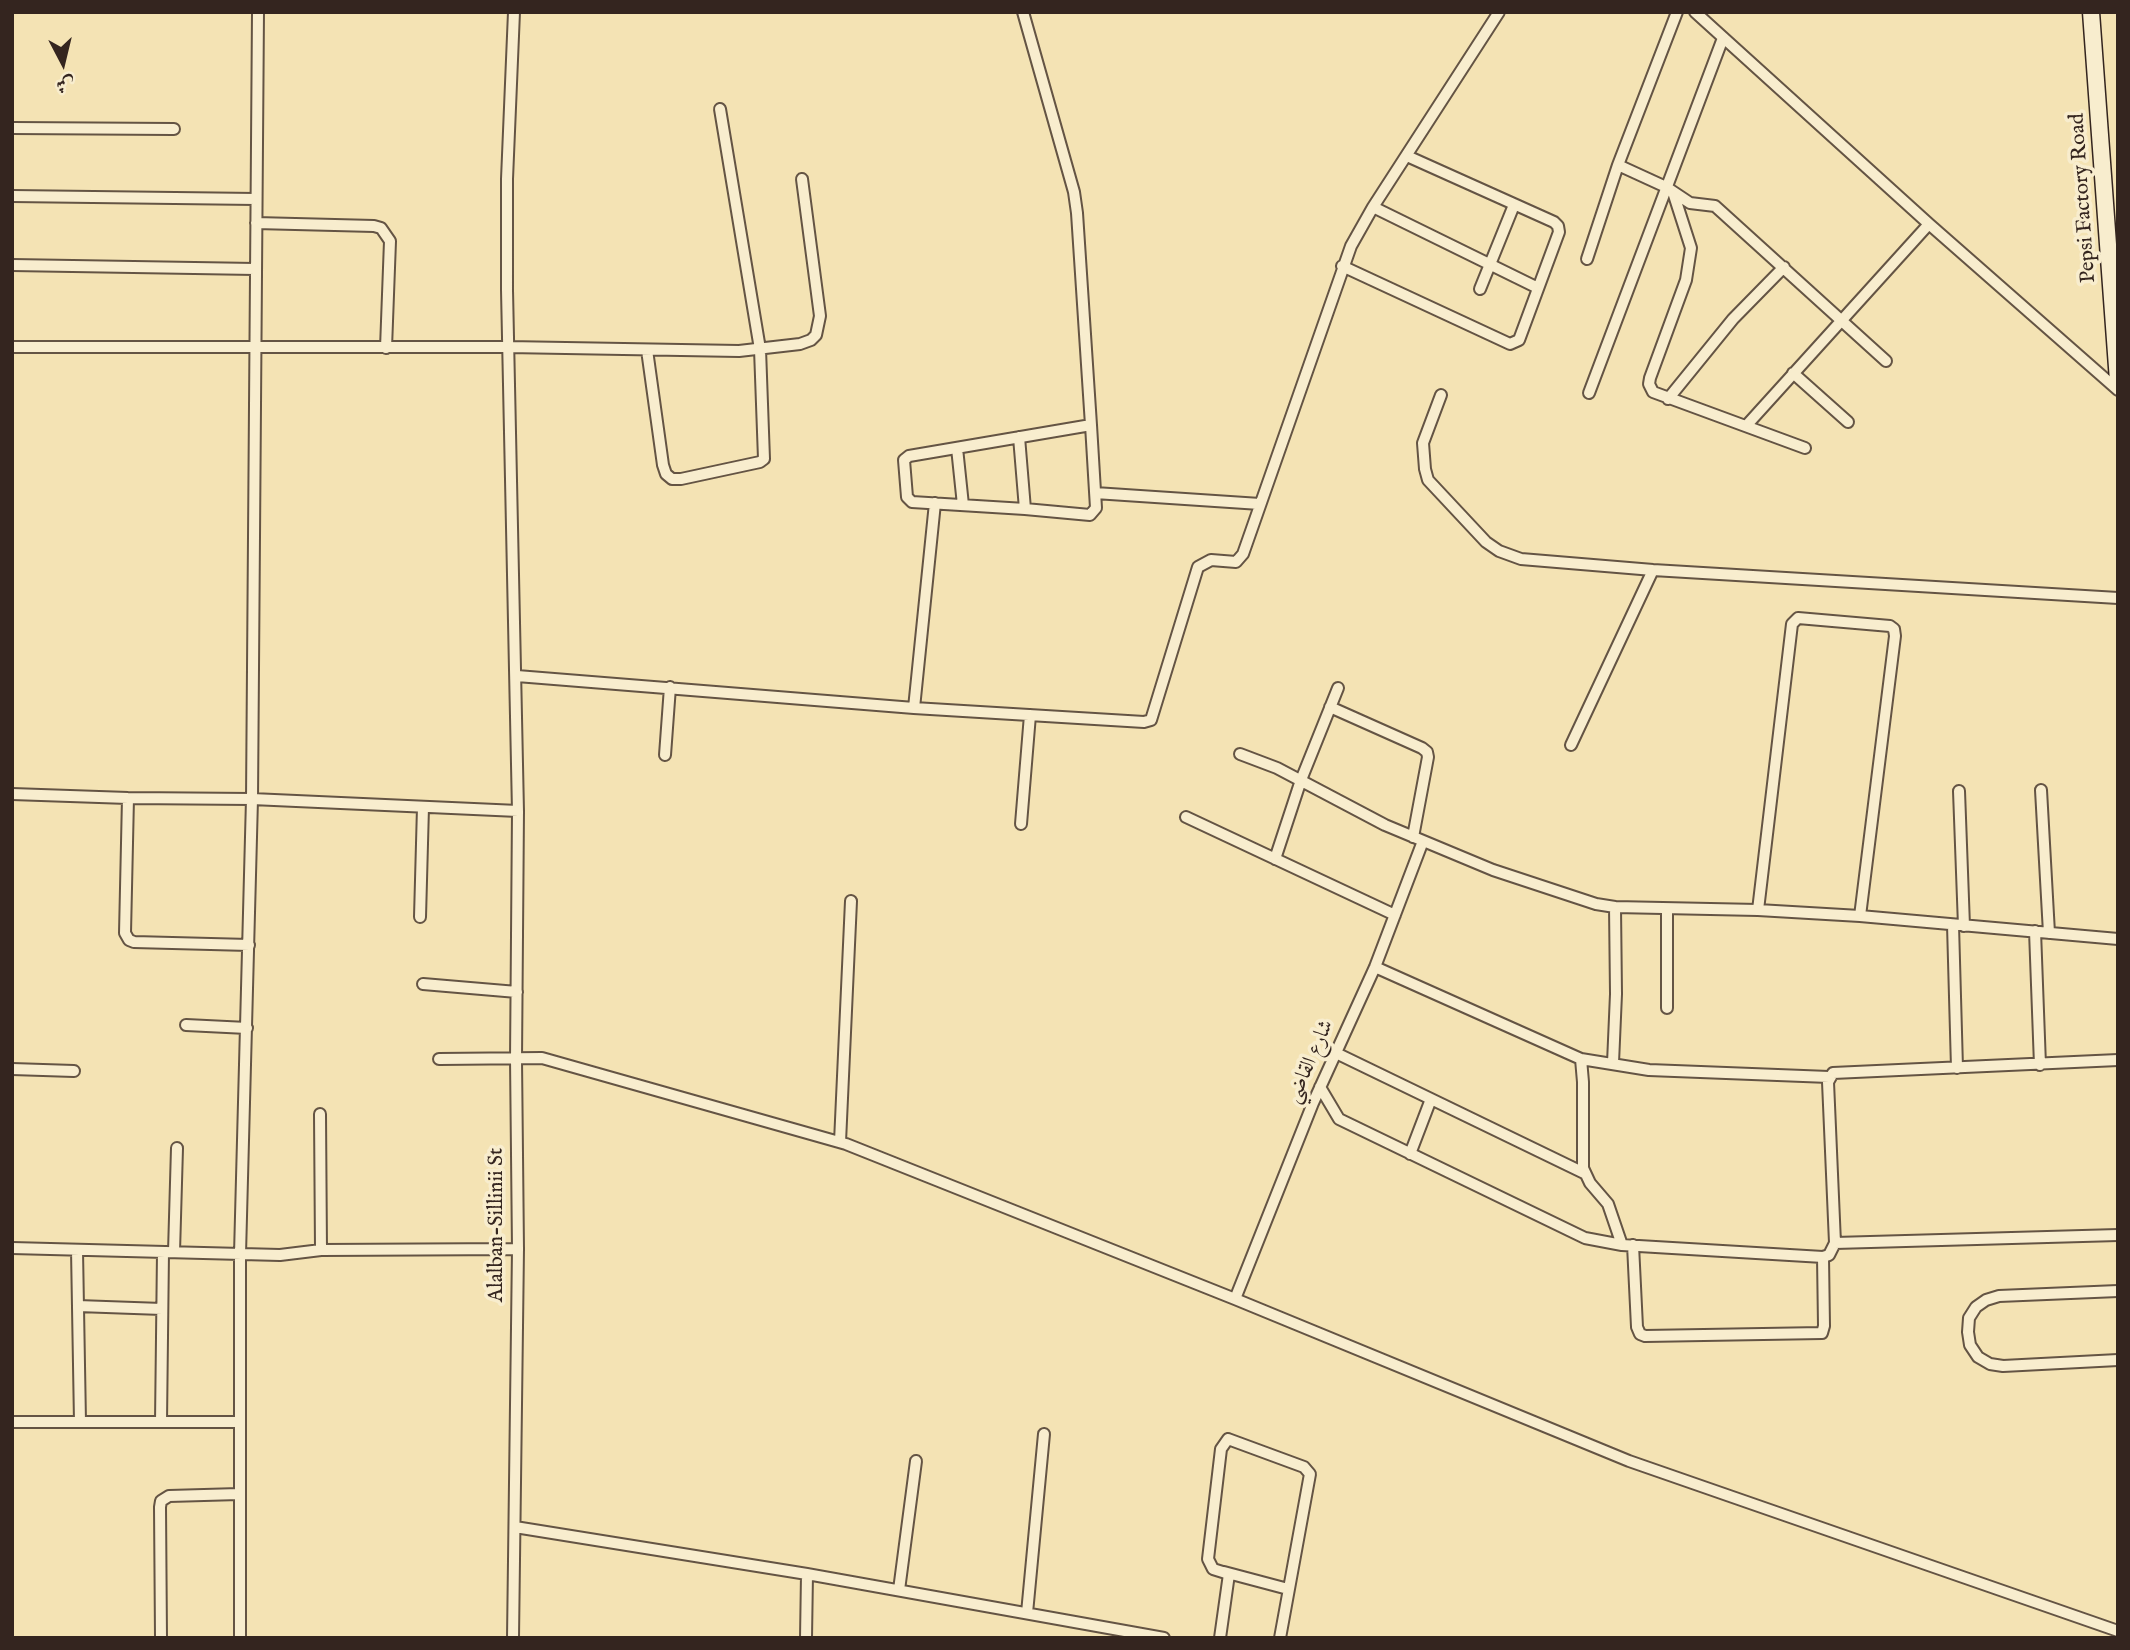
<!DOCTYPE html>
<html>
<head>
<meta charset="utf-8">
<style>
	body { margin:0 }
	#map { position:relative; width:2130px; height:1650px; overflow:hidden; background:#f4e3b4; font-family:"IM FELL English",Amiri,serif }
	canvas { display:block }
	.frame { position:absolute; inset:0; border:14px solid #34251f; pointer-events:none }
	.north { position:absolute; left:28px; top:28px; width:70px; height:70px; -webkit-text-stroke:5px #f8edce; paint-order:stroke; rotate:173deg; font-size:19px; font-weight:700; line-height:28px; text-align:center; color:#34251f }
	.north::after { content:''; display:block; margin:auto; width:24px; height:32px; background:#34251f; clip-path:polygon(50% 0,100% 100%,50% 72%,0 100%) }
</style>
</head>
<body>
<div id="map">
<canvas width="2130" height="1650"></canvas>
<div class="frame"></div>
<div class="north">ش</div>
</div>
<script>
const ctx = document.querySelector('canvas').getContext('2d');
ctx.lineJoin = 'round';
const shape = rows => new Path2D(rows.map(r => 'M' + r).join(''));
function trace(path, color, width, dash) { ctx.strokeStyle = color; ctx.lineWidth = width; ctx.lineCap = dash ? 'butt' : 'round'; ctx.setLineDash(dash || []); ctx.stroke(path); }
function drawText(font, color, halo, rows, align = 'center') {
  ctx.font = font + ' "IM FELL English",Amiri,serif'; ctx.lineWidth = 7; ctx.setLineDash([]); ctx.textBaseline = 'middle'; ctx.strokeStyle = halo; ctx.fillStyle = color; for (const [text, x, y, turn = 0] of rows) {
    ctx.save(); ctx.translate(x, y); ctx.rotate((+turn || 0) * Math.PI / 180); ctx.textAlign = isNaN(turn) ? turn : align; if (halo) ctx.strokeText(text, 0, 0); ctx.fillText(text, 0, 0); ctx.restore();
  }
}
const minor = shape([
	[1023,12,1074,192,1077,213,1091,425,1096,508,1090,515,1025,509,912,502,907,497,904,460,909,456,1091,425],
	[1695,12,1929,224,2118,390],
	[12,128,174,129],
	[1618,165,1666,187,1690,203,1715,206,1886,361],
	[1673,192,1691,248,1686,280,1650,378,1649,384,1653,392,1805,448],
	[12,196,256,199],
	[1373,207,1538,288],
	[256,223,374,226,381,228,390,241,386,348],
	[1587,259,1618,165,1677,12],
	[12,265,255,269],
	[1342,266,1510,344,1519,340,1559,232,1558,226,1554,222,1407,156],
	[1480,289,1514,205],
	[12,347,508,347,739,351,800,344,811,340,816,335,820,316,802,179],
	[647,350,663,465,666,474,672,479,681,479,760,462,764,459,760,349,720,109],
	[1793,373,1848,422],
	[1589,393,1723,38],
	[1441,395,1423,443,1425,469,1428,480,1486,542,1499,551,1521,559,1653,570,2118,598],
	[1668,399,1733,319,1784,267],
	[1746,426,1929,224],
	[1019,437,1025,509],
	[957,448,963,505],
	[1095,493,1260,504],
	[517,676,914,708,1144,722,1151,720,1198,567,1211,560,1236,562,1243,554,1351,246,1373,207,1499,12],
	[1330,707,1422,748,1427,752,1428,757,1413,837],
	[914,708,935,503],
	[1571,745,1653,570],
	[1240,754,1277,768,1385,825,1493,870,1596,904,1615,907],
	[665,755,670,687],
	[2041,790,2049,933],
	[1959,791,1964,926],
	[12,794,128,798,252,799,518,811,507,290,507,179,514,12],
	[128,798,125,933,129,940,134,942,249,945],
	[1186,817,1395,915],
	[1021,824,1030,715],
	[1275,859,1301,780,1338,688],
	[1667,909,1667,1008],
	[1758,910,1792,624,1798,618,1890,626,1894,629,1895,636,1860,916],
	[420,917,423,807],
	[1953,925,1957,1068],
	[2035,931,2040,1065],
	[1375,967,1581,1059,1649,1070,1829,1077],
	[423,984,517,992],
	[186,1025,247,1028],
	[1336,1053,1584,1173],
	[439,1059,542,1058,846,1144,1235,1299,1629,1461,2118,1631],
	[1581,1059,1583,1082,1583,1168,1590,1183,1608,1204,1622,1245],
	[1613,1063,1616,994,1615,907,1758,910,1860,916,2118,939],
	[12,1069,74,1071],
	[1320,1087,1339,1119,1585,1238,1622,1245,1823,1257,1829,1255,1835,1243,1828,1082,1833,1073,2118,1060],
	[320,1114,321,1250],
	[840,1142,851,901],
	[1410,1154,1431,1099],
	[1835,1243,2118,1235],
	[1633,1245,1637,1327,1640,1334,1645,1336,1822,1333,1824,1326,1823,1257],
	[12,1248,280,1255,321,1250,518,1249],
	[77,1250,80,1422],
	[174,1252,177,1148],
	[2118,1291,1999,1296,1986,1300,1976,1307,1969,1318,1968,1332,1970,1345,1978,1357,1990,1364,2003,1366,2118,1360],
	[1235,1299,1313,1103,1375,967,1423,841],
	[78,1306,162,1309],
	[12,1422,239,1422],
	[161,1422,163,1252],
	[1228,1439,1304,1467,1310,1474,1280,1638],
	[515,1527,807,1574,1164,1638],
	[1224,1572,1288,1589],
	[899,1590,916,1461],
	[1027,1613,1044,1434],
	[161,1638,160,1507,161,1501,169,1496,239,1494],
	[240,1638,240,1254,252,799,258,12],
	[513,1638,518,1249,516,1059,518,811],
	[806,1638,807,1574],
	[1220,1638,1229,1574,1213,1569,1208,1559,1221,1449,1228,1439]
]);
const secondary = shape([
	[2091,12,2118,381]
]);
trace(minor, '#645444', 14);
trace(secondary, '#34251f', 19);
trace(minor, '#f8edce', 10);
trace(secondary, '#f8edce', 16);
drawText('21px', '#34251f', '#f8edce', [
	["Pepsi Factory Road",2084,198,-94],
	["شارع القاضي",1311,1062,-66],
	["Alalban-Sillinii St",498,1225,-90]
]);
</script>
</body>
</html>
